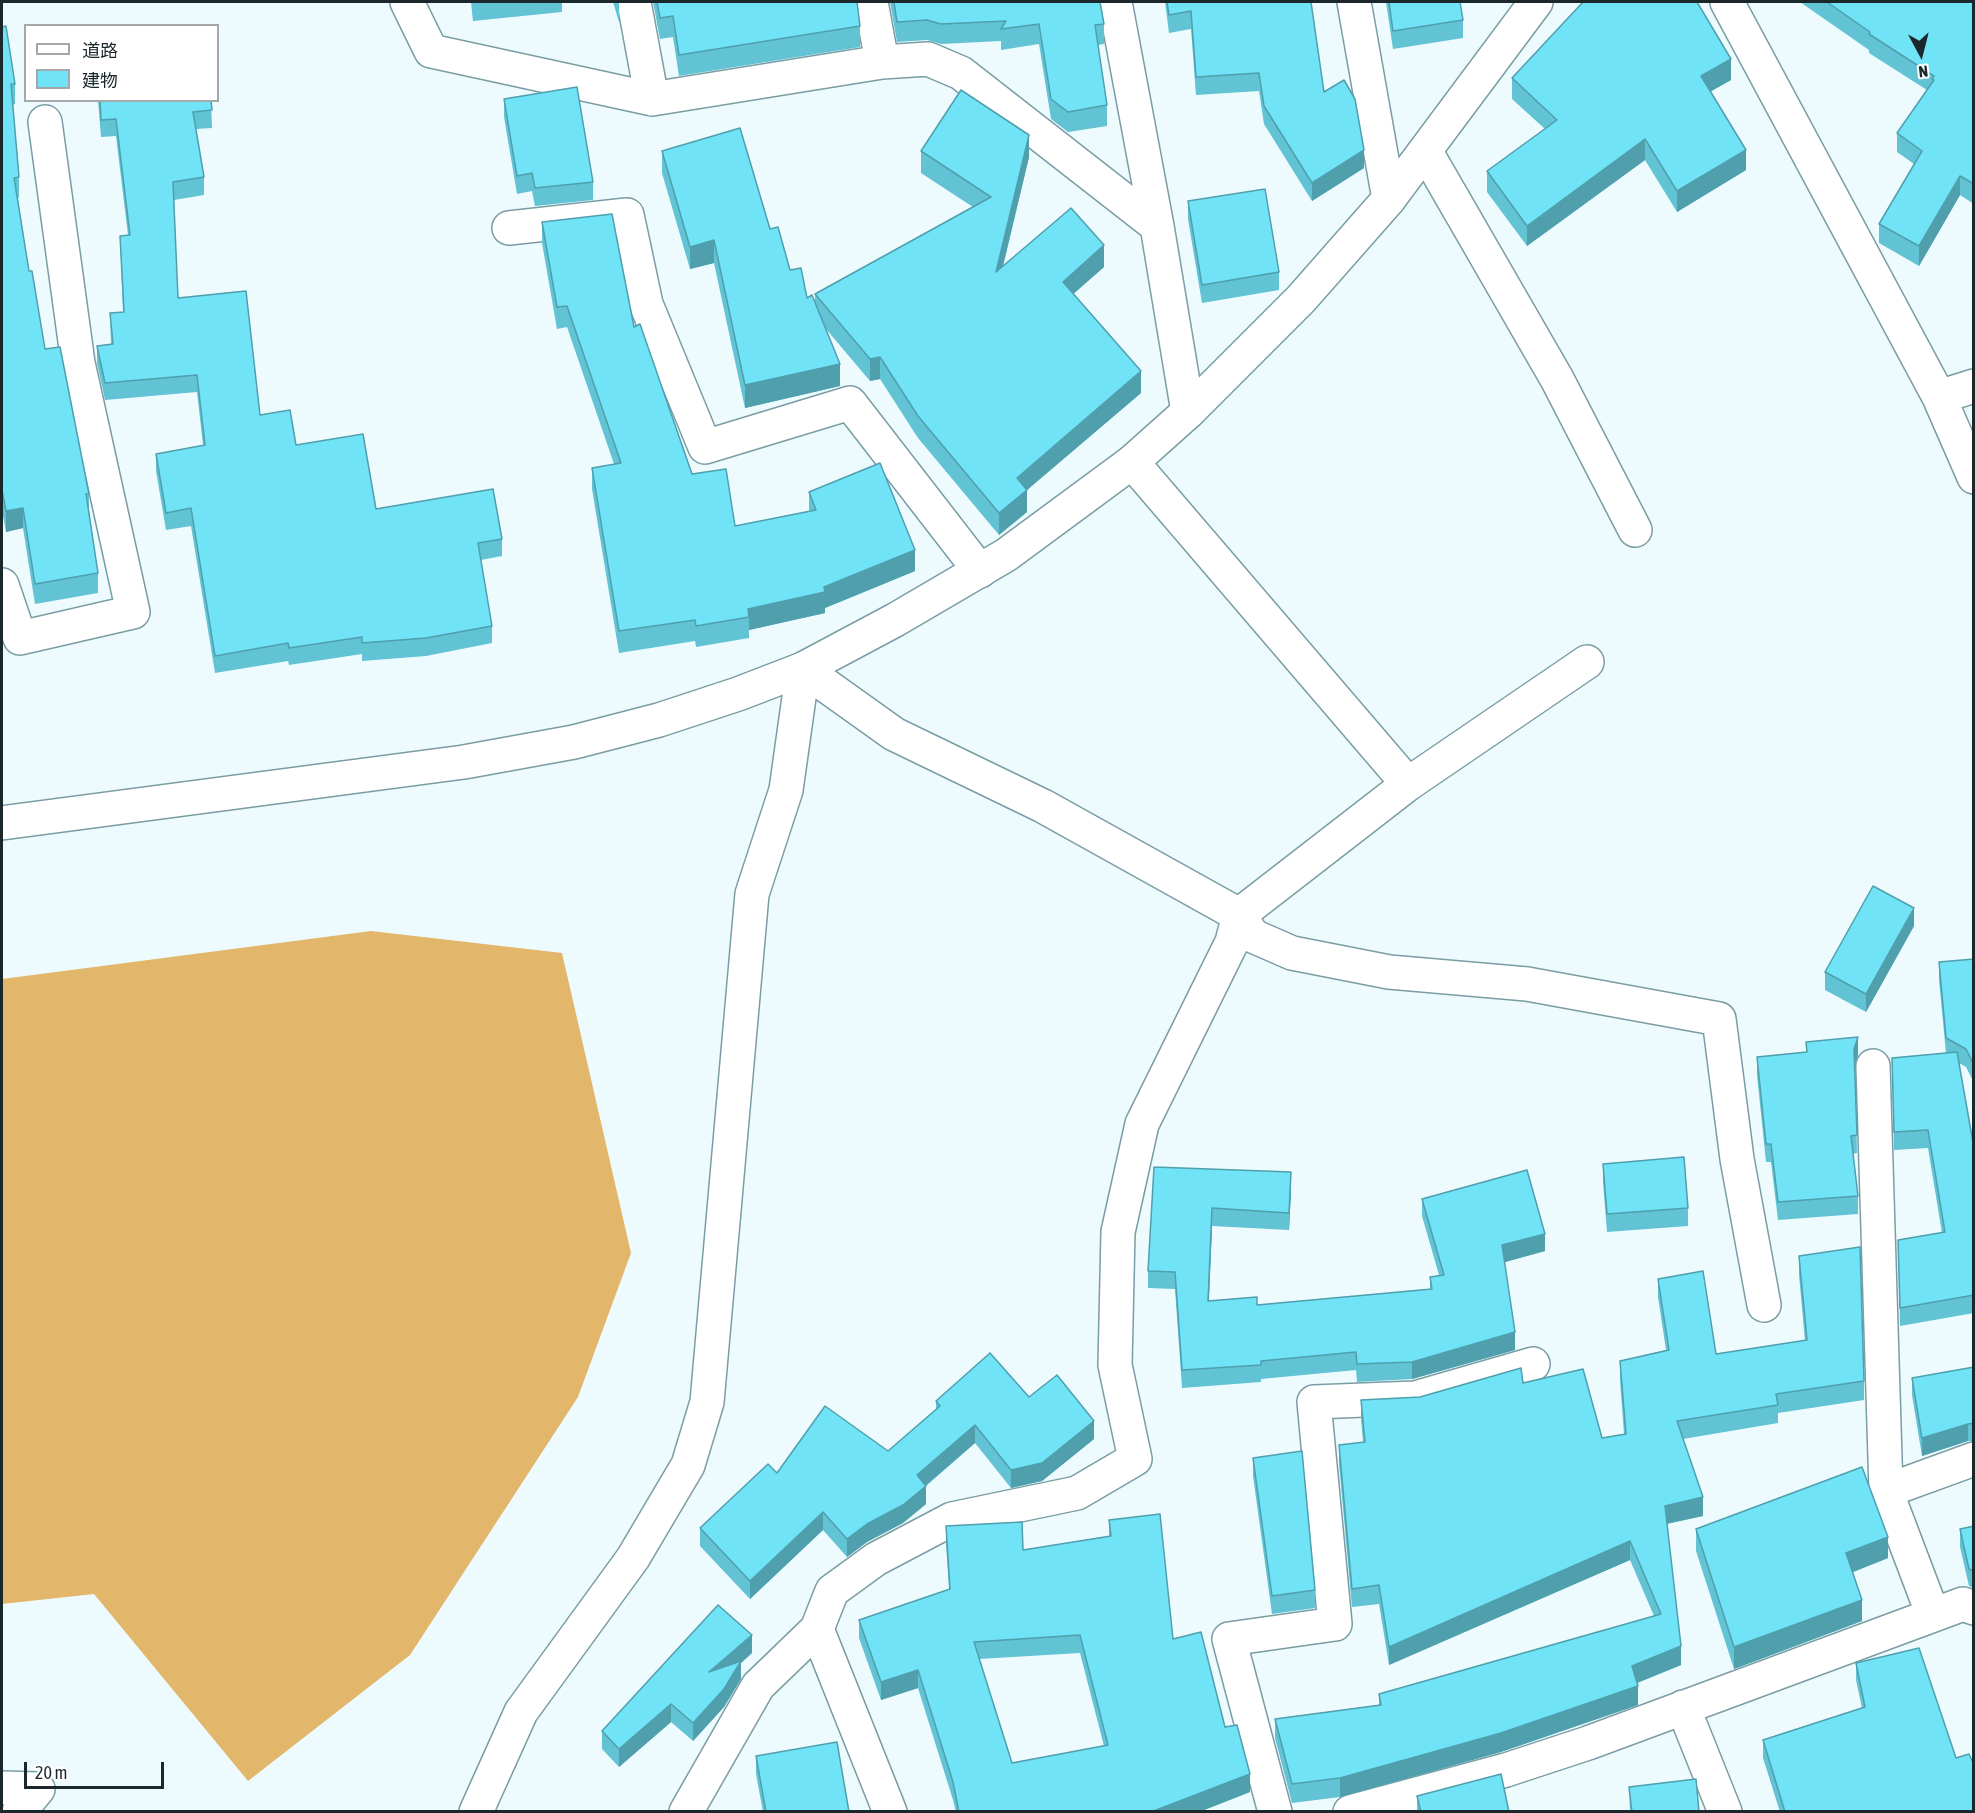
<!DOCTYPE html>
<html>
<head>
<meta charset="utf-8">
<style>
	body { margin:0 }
	#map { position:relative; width:1975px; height:1813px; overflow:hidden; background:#edfbfe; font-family:"Asap Condensed","Noto Sans JP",sans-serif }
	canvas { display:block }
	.frame { position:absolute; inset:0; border:3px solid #1a282b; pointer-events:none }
	.legend { position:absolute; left:24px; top:24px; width:195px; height:78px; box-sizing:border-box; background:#fff; border:2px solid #a3a9aa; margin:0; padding:8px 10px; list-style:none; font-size:18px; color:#1a282b }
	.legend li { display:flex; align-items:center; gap:12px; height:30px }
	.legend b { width:30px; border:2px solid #a3a9aa }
	.north { position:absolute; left:1891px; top:24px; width:60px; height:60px; -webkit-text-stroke:4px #fff; paint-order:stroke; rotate:173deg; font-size:16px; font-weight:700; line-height:24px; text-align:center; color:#1a282b }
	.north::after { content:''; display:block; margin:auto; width:21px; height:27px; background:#1a282b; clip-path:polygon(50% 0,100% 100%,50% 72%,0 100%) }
	.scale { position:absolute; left:24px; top:1762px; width:140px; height:27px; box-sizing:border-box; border:3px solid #1a282b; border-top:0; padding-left:8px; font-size:18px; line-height:21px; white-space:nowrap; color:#1a282b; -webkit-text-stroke:4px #fff; paint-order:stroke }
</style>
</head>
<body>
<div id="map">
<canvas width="1975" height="1813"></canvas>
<div class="frame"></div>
<ul class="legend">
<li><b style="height:8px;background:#fff"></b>道路</li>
<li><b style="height:16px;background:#71e3f7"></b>建物</li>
</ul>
<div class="north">N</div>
<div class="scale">20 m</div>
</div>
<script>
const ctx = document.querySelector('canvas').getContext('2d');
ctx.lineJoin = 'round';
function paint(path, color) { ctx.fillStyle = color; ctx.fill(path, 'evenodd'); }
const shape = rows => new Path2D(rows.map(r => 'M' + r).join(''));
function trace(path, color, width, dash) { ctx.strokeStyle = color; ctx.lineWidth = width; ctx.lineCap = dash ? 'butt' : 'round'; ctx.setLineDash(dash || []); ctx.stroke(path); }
paint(shape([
	[371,931,562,953,631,1253,578,1397,410,1655,248,1781,94,1594,2,1604,2,979]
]), '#e2b66b');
const minor = shape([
	[407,2,431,51,652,99,882,62,928,59,961,73,1157,226],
	[634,2,652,99],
	[871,2,882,62],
	[1115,2,1157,226,1188,412],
	[1354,2,1389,199],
	[1727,2,1939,397,1974,477],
	[1426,152,1557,379,1635,530],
	[509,228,627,215,646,304,705,447,850,403,980,571],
	[1939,397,1974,386],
	[1132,462,1408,784],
	[2,585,20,638,133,612,78,363,45,122],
	[1239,915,1253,936,1292,953,1389,972,1527,984,1719,1019,1737,1159,1764,1305],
	[1873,1066,1886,1491,1933,1615],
	[1886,1491,1974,1459],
	[817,1629,890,1812],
	[1683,1707,1725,1812],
	[2,1788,38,1789,19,1812],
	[476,1812,521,1712,633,1558,688,1465,707,1402,752,894,786,790,803,669,894,734,1043,806,1239,915,1408,784,1587,662],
	[686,1812,758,1686,817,1629,832,1591,876,1559,952,1519,1077,1493,1135,1459,1115,1365,1118,1232,1142,1124,1232,942,1239,915],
	[1275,1812,1229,1639,1335,1624,1314,1402,1415,1398,1533,1364],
	[1350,1812,1506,1770,1588,1743,1963,1604,1974,1608]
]);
const tertiary = shape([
	[2,823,464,762,574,742,659,720,738,694,803,669,895,620,1006,555,1132,462,1188,412,1301,299,1389,199,1536,2]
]);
trace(minor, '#7a9da4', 36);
trace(tertiary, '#7a9da4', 36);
trace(minor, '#fff', 33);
trace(tertiary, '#fff', 33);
paint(shape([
	[471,2,562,2,562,12,473,21],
	[613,2,619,2,619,22],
	[653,2,857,2,860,26,860,47,679,76,673,37,660,39],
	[890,2,1100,2,1104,24,1104,44,1098,45,1107,105,1107,126,1068,132,1051,119,1039,44,1001,50,1001,41,941,44,927,40,897,42],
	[1165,2,1311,2,1324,92,1364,168,1312,201,1264,124,1259,91,1196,95,1191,29,1169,33],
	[1386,2,1460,2,1463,20,1463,38,1393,49],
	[1800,2,1974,2,1974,204,1960,195,1919,266,1879,243,1879,224,1914,164,1897,152,1897,133,1927,90,1869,53,1869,50],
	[2,27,15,84,15,104,13,105,19,177,19,198,18,198,29,271,45,349,89,494,89,510,98,573,98,593,35,604,23,528,6,532,2,510],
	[1512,78,1731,80,1711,91,1746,170,1677,212,1645,160,1527,246,1487,192,1487,171,1545,129,1512,99],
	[504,99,593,182,593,200,535,206,532,191,517,194,504,117],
	[98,100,211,100,212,128,196,129,204,177,204,195,174,200,178,298,260,415,296,445,376,509,502,539,502,556,481,560,492,626,492,643,426,656,362,661,362,654,289,665,288,661,215,673,191,526,166,530,156,471,156,454,203,445,197,392,105,400,97,363,97,346,111,344,110,313,123,312,120,236,128,235,116,136,101,137],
	[662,151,770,229,790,270,807,298,815,302,815,294,973,207,921,173,921,151,1029,157,1003,267,1104,267,1073,294,1141,393,1027,490,1027,512,999,535,918,438,880,379,870,381,826,329,840,386,745,408,714,263,690,269,662,173],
	[1188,201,1279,272,1279,290,1202,303,1188,219],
	[542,222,634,327,692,474,735,526,809,511,809,492,915,571,825,608,825,613,749,630,749,638,696,647,695,641,619,653,592,489,592,468,614,464,567,327,557,329,542,243],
	[1914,926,1866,1012,1825,990,1825,972],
	[1974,959,1974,1083,1966,1067,1959,1063,1974,1148,1974,1313,1900,1326,1898,1240,1942,1233,1928,1148,1894,1150,1892,1058,1946,1053,1939,980,1939,962],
	[1806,1042,1858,1055,1855,1065,1857,1153,1853,1154,1858,1196,1858,1214,1778,1220,1771,1162,1766,1162,1757,1075,1757,1057,1806,1052],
	[1603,1164,1688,1208,1688,1226,1607,1232,1603,1182],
	[1154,1167,1291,1190,1289,1230,1212,1226,1209,1301,1257,1305,1430,1289,1430,1277,1439,1275,1422,1216,1422,1199,1545,1251,1504,1262,1515,1350,1412,1379,1357,1382,1356,1370,1261,1379,1261,1382,1182,1388,1175,1289,1148,1288,1148,1271],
	[1799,1256,1864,1381,1864,1400,1778,1413,1778,1423,1683,1439,1703,1516,1667,1524,1681,1665,1637,1683,1638,1705,1501,1752,1340,1797,1292,1803,1275,1738,1275,1719,1379,1705,1379,1694,1654,1616,1630,1560,1389,1665,1379,1604,1352,1607,1339,1464,1339,1445,1363,1442,1361,1419,1361,1400,1420,1397,1602,1438,1624,1434,1620,1380,1620,1361,1666,1350,1658,1297,1658,1279,1716,1354,1805,1341,1799,1275],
	[1974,1367,1974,1441,1968,1441,1922,1456,1912,1395,1912,1378],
	[1029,1397,1094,1439,1042,1481,1011,1488,975,1443,926,1486,926,1504,903,1523,867,1542,847,1557,823,1530,750,1599,700,1546,700,1528,777,1473,888,1451,936,1409,936,1401],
	[1253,1458,1315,1590,1315,1608,1272,1614,1253,1476],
	[1109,1520,1173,1639,1225,1727,1250,1792,1199,1812,956,1812,953,1800,918,1688,881,1700,859,1638,859,1620,949,1589,946,1544,946,1526,1023,1550,1109,1536],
	[1080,1653,1104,1746,1012,1763,979,1659],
	[1974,1526,1974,1588,1969,1586,1960,1547,1960,1529],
	[1696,1529,1888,1558,1852,1572,1862,1621,1734,1669,1696,1551],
	[752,1653,741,1663,741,1679,724,1707,693,1741,671,1722,619,1767,602,1749,602,1731],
	[1856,1663,1956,1758,1974,1812,1780,1812,1763,1758,1763,1740,1862,1708,1856,1680],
	[756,1756,849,1812,763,1812,756,1774],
	[1629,1787,1699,1812,1630,1812],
	[1417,1796,1509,1812,1417,1812]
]), '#61c3d4');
paint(shape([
	[1731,59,1731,80,1701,97,1701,76],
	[1029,135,1029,157,996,294,996,272],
	[1645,139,1645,160,1527,246,1527,226],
	[1364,150,1364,168,1312,201,1312,183],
	[1746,150,1746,170,1677,212,1677,191],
	[1960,176,1960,195,1919,266,1919,246],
	[714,240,714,263,690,269,690,247],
	[1104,245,1104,267,1063,303,1063,282],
	[880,357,880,379,870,381,870,359],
	[840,364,840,386,745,408,745,385],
	[1141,371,1141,393,1027,490,1027,512,999,535,999,513,1017,478],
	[23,508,23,528,6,532,6,511],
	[915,550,915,571,825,608,825,613,749,630,749,617,748,609,824,587],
	[1914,908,1914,926,1866,1012,1866,994],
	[1858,1037,1858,1055,1854,1067,1854,1049],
	[1291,1172,1291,1190,1289,1230,1289,1213],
	[1212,1208,1212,1226,1208,1318,1208,1301],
	[1545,1234,1545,1251,1502,1263,1502,1245],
	[1515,1332,1515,1350,1412,1379,1412,1362],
	[1094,1421,1094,1439,1042,1481,1011,1488,1011,1470],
	[1968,1424,1968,1441,1922,1456,1922,1438],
	[975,1425,975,1443,917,1493,917,1475],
	[926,1486,926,1504,903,1523,867,1542,847,1557,847,1539,867,1524],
	[1703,1497,1703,1516,1665,1524,1665,1506],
	[823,1512,823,1530,750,1599,750,1581],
	[1888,1537,1888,1558,1846,1575,1846,1553],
	[1630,1541,1630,1560,1389,1665,1389,1647],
	[1862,1600,1862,1621,1734,1669,1734,1647],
	[752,1635,752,1653,741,1663,741,1679,724,1707,693,1741,693,1723,709,1672],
	[1681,1646,1681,1665,1632,1685,1632,1666],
	[918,1670,918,1688,881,1700,881,1682],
	[1638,1686,1638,1705,1501,1752,1340,1797,1340,1778],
	[671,1704,671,1722,619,1767,619,1749],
	[1250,1774,1250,1792,1199,1812,1151,1812]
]), '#4f9fad');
const building = shape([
	[657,2,857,2,860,26,679,55,673,16,660,18,657,2],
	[894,2,1100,2,1104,24,1095,25,1107,105,1068,112,1051,99,1039,24,1001,29,1006,21,941,24,927,20,897,22,894,2],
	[1167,2,1311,2,1324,92,1344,80,1355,99,1364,150,1312,183,1264,106,1259,73,1196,77,1191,11,1169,15,1167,2],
	[1389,2,1460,2,1463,20,1393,31,1389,2],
	[1583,2,1697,2,1731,59,1701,76,1746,150,1677,191,1645,139,1527,226,1487,171,1557,120,1512,78,1583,2],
	[1827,2,1974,2,1974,184,1960,176,1919,246,1879,224,1922,151,1897,133,1934,80,1932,79,1934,76,1869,34,1870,32,1827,2],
	[6,26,15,84,11,84,19,177,14,178,29,271,32,271,45,349,60,347,89,494,86,494,98,573,35,584,23,508,6,511,2,490,2,27,6,26],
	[577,87,593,182,535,188,532,173,517,176,504,99,577,87],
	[961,90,1029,135,996,272,1071,208,1104,245,1063,282,1141,371,1017,478,1027,490,999,513,918,416,880,357,870,359,815,294,991,197,921,151,961,90],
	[100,100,211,100,212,110,193,112,204,177,173,182,178,298,246,291,260,415,290,410,296,445,363,434,376,509,493,489,502,539,478,543,492,626,426,638,362,643,362,637,289,648,288,643,215,656,191,508,166,513,156,454,205,445,197,375,105,383,97,346,113,344,110,313,124,312,120,236,130,235,116,119,101,120,100,100],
	[740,128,770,229,778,227,790,270,801,268,807,298,812,295,840,364,745,385,714,240,690,247,662,151,740,128],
	[1265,189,1279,272,1202,285,1188,201,1265,189],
	[612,214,634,327,640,324,692,474,726,469,735,526,816,510,809,492,880,463,915,550,824,587,825,592,748,609,749,617,696,626,695,620,619,631,592,468,621,463,567,306,557,307,542,222,612,214],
	[1873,886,1914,908,1866,994,1825,972,1873,886],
	[1974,959,1974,1065,1966,1049,1946,1038,1939,962,1974,959],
	[1858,1037,1854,1049,1857,1135,1851,1136,1858,1196,1778,1202,1771,1144,1766,1144,1757,1057,1807,1052,1806,1042,1858,1037],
	[1957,1052,1974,1148,1974,1295,1900,1308,1898,1240,1945,1232,1928,1130,1894,1132,1892,1058,1957,1052],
	[1684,1157,1688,1208,1607,1214,1603,1164,1684,1157],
	[1154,1167,1291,1172,1289,1213,1212,1208,1208,1301,1257,1297,1257,1305,1432,1289,1430,1277,1444,1275,1422,1199,1527,1170,1545,1234,1502,1245,1515,1332,1412,1362,1357,1364,1356,1352,1261,1361,1261,1365,1182,1370,1175,1272,1148,1271,1154,1167],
	[1860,1247,1864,1381,1776,1394,1778,1405,1677,1421,1703,1497,1665,1506,1681,1646,1632,1666,1638,1686,1501,1733,1340,1778,1292,1784,1275,1719,1381,1705,1379,1694,1661,1614,1630,1541,1389,1647,1379,1585,1352,1589,1339,1445,1365,1442,1361,1400,1420,1397,1521,1368,1523,1383,1583,1369,1602,1438,1626,1434,1620,1361,1669,1350,1658,1279,1703,1271,1716,1354,1807,1340,1799,1256,1860,1247],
	[990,1353,1029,1397,1057,1375,1094,1421,1042,1463,1011,1470,975,1425,917,1475,926,1486,903,1505,867,1524,847,1539,823,1512,750,1581,700,1528,768,1464,777,1473,825,1406,888,1451,940,1406,936,1401,990,1353],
	[1974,1367,1974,1423,1968,1424,1922,1438,1912,1378,1974,1367],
	[1302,1451,1315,1590,1272,1596,1253,1458,1302,1451],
	[1862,1467,1888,1537,1846,1553,1862,1600,1734,1647,1696,1529,1862,1467],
	[1160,1514,1173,1639,1201,1632,1225,1727,1237,1725,1250,1774,1151,1812,959,1812,953,1782,918,1670,881,1682,859,1620,950,1589,946,1526,1022,1522,1023,1550,1111,1536,1109,1520,1160,1514],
	[1080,1635,1108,1745,1012,1763,974,1642,1080,1635],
	[1974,1526,1974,1571,1969,1569,1960,1529,1974,1526],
	[718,1605,752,1635,709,1672,741,1661,724,1689,693,1723,671,1704,619,1749,602,1731,718,1605],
	[1919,1648,1956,1758,1969,1754,1974,1765,1974,1812,1785,1812,1763,1740,1865,1707,1856,1663,1919,1648],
	[837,1742,849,1812,766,1812,756,1756,837,1742],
	[1501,1774,1509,1812,1421,1812,1417,1796,1501,1774],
	[1696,1779,1699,1812,1632,1812,1629,1787,1696,1779]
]);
paint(building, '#71e3f7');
trace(building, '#4f9fad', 1.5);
</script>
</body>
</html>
